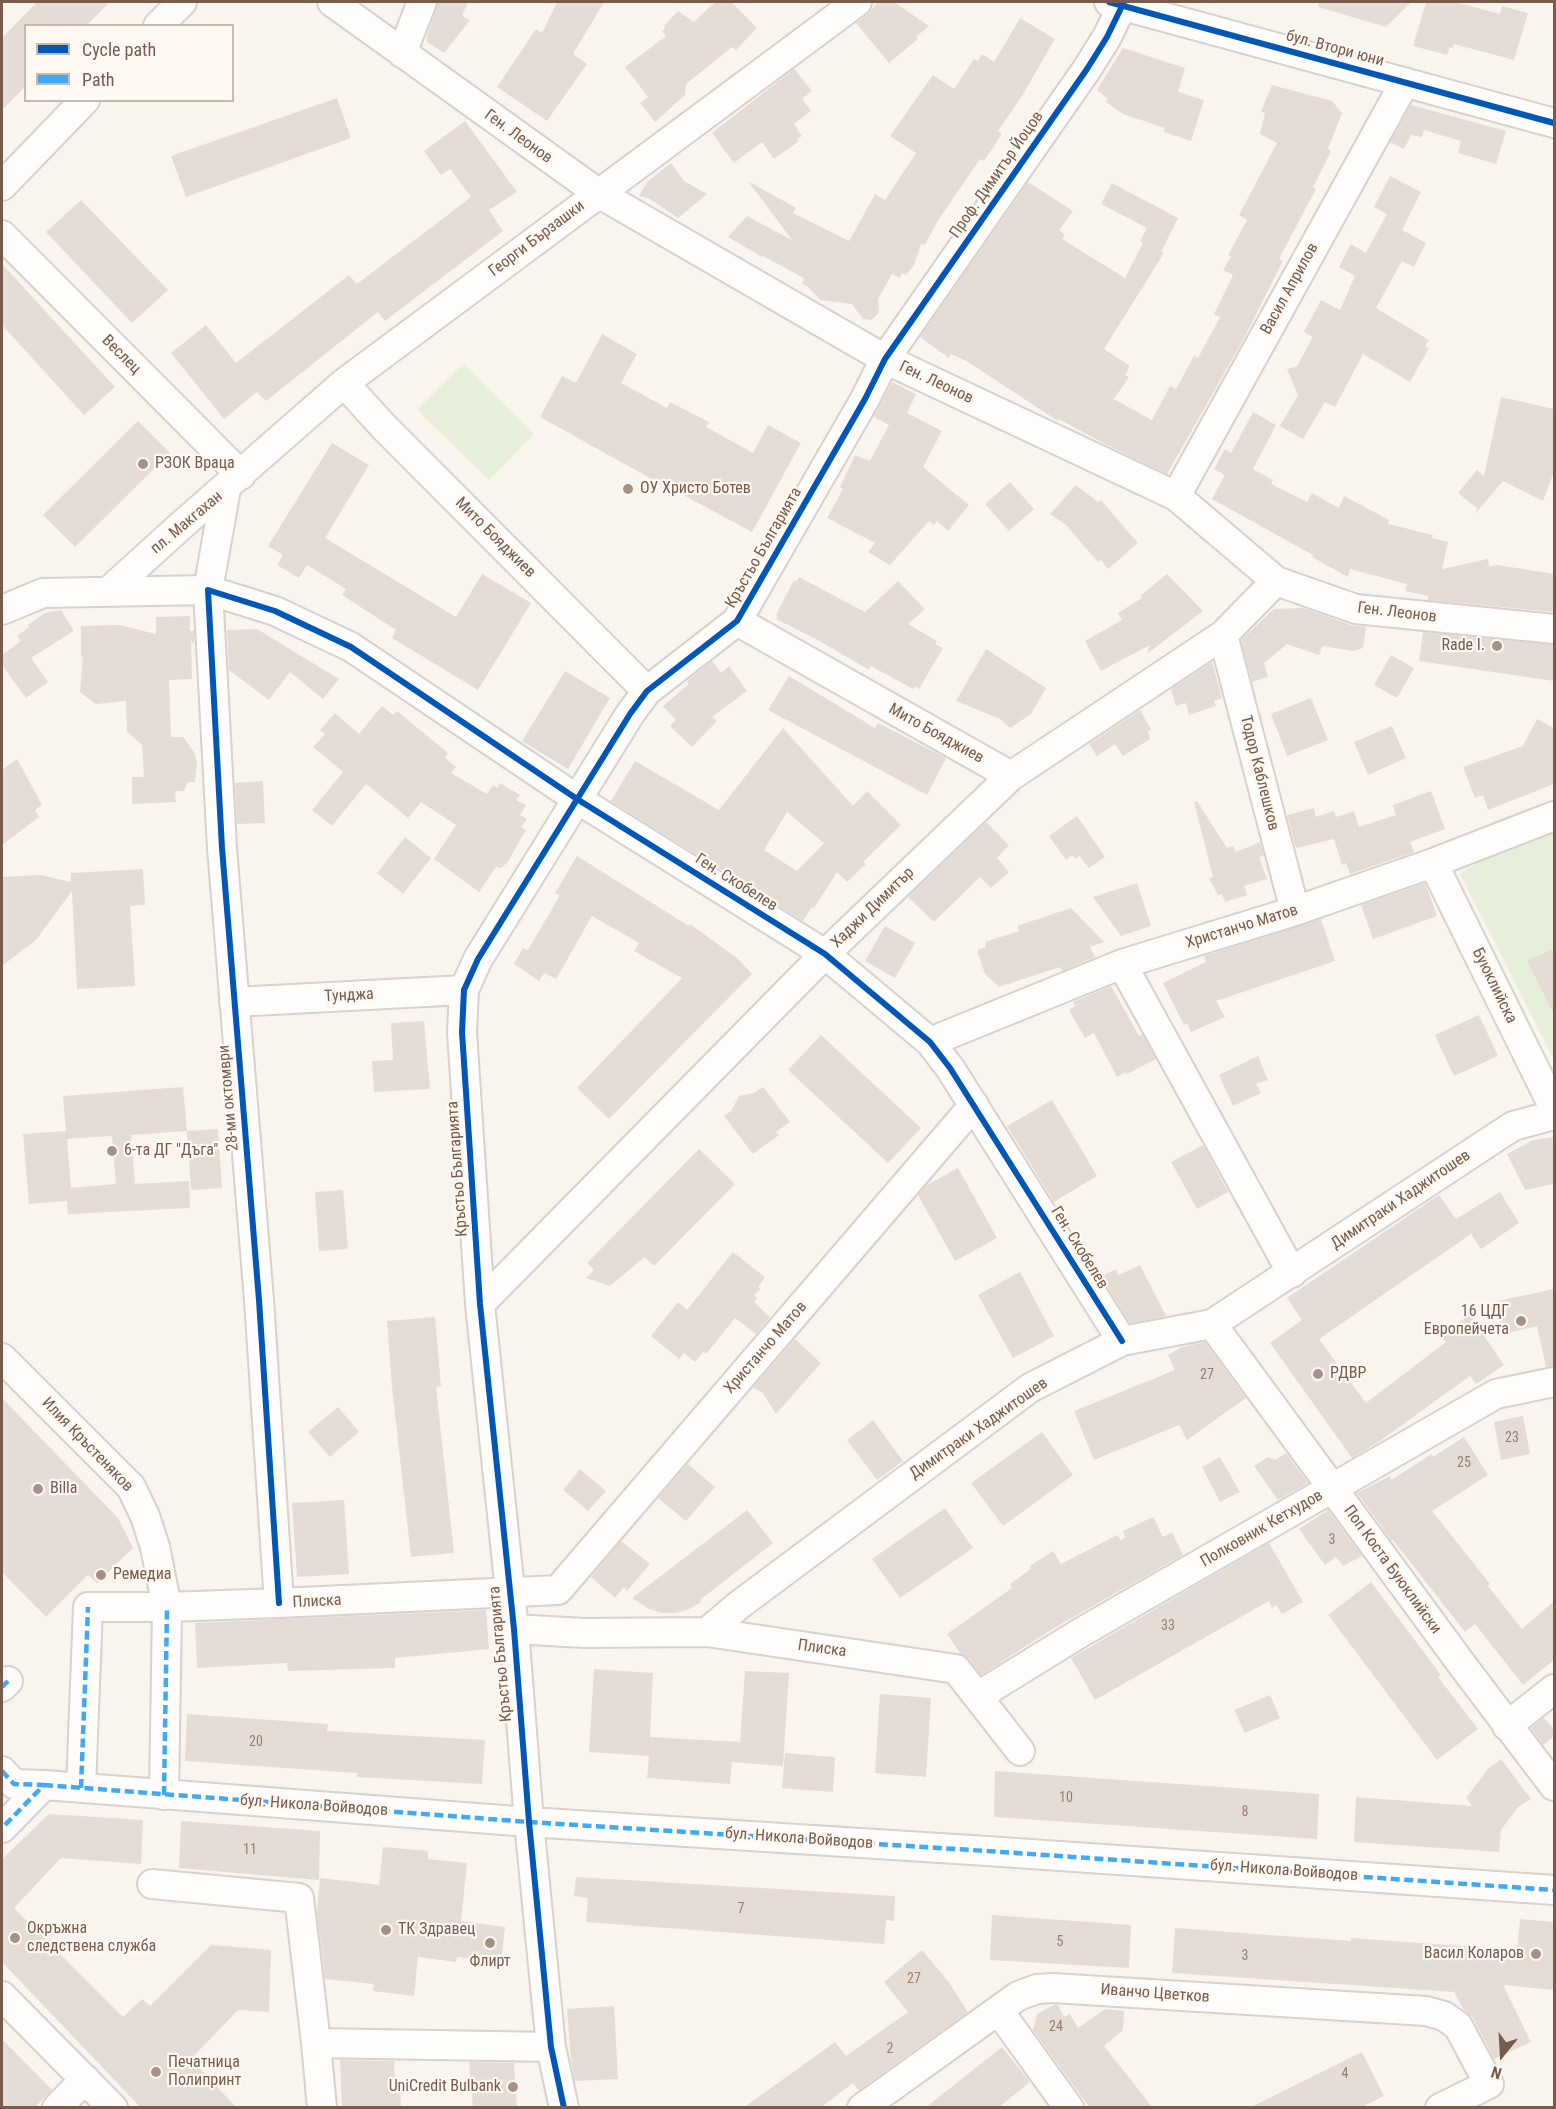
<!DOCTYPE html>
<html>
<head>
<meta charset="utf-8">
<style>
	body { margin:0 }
	#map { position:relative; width:1556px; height:2109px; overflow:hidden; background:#f9f4ee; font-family:"Roboto Condensed",sans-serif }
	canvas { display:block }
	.frame { position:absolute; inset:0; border:3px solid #785b4c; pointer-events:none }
	.legend { position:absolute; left:24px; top:24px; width:210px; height:78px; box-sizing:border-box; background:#fff9f1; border:2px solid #c9baaf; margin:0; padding:8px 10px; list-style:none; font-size:18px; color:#785b4c }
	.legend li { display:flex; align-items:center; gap:12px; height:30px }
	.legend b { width:30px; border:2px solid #c9baaf }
	.north { position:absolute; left:1472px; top:2025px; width:60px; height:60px; -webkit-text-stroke:4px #fff9f1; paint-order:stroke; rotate:198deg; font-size:16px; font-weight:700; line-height:24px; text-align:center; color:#785b4c }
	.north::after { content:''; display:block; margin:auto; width:21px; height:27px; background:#785b4c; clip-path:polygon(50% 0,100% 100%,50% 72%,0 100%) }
</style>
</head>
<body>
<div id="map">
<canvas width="1556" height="2109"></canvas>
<div class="frame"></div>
<ul class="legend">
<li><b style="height:8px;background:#0057b8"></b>Cycle path</li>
<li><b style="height:8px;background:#3fa9f5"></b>Path</li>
</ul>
<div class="north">N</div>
</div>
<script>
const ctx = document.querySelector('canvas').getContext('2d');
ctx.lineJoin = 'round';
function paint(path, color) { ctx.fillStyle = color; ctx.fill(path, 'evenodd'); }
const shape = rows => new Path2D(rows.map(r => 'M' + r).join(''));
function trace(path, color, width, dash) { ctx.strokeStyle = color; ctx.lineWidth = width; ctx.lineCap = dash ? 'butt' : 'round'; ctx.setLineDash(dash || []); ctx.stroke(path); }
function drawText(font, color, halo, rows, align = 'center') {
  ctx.font = font + ' "Roboto Condensed",sans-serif'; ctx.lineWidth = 4.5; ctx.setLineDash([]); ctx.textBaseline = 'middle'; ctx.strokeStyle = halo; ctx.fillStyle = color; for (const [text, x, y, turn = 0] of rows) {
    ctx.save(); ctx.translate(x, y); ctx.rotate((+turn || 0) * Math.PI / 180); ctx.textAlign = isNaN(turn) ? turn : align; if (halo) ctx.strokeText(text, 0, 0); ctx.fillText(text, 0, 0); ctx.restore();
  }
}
paint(shape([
	[463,364,534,434,489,480,417,410],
	[1554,816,1554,1060,1460,874]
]), '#e6efd9');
paint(shape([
	[37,2,110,2,86,26,26,26,26,86,2,110,2,38],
	[438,2,468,2,462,16,470,20,444,53,427,42,427,36],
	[557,2,604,2,573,54,587,64,547,121,497,87,536,29,542,33],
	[715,2,731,2,757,28,736,50,732,47,686,84,685,95,655,122,640,103,648,97,625,67,666,36,662,31,665,28,664,26,678,11,694,22],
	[878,2,894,2,929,26,916,37,918,39,889,63,856,23,867,15],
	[1319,2,1411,2,1386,27,1318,7],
	[1426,2,1455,2,1500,14,1502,6,1528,13,1514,60,1454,44,1453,48,1450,47,1447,55,1413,46],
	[1020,18,1055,39,1022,96,998,131,1002,134,984,161,980,159,937,222,925,245,921,244,914,265,906,275,902,273,900,278,892,274,878,299,879,312,874,318,871,320,863,319,852,304,820,300,808,287,802,284,804,278,763,256,762,257,728,237,747,216,792,240,748,181,796,208,793,213,849,241,875,194,885,200,916,153,890,136,933,75,954,89,974,59,978,61,982,54,994,62],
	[1123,48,1185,68,1178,92,1204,100,1191,141,1164,132,1165,128,1123,114,1106,102,1108,99,1097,90],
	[794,69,812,91,802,99,811,111,794,124,802,136,797,139,799,141,774,159,762,142,734,163,712,133],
	[1272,85,1332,101,1342,113,1328,149,1331,151,1313,187,1316,189,1279,259,1283,261,1242,342,1167,474,1105,444,1059,419,1058,421,968,362,951,354,949,358,920,337,1028,182,1073,211,1059,230,1065,235,1062,239,1125,278,1143,243,1140,241,1147,228,1101,204,1112,183,1178,218,1161,252,1164,253,1104,349,1130,366,1125,375,1129,377,1114,399,1152,420,1170,386,1176,389,1194,356,1198,358,1220,317,1214,314,1233,275,1223,270,1231,256,1228,255,1247,220,1239,215,1277,143,1260,134,1265,113,1261,111],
	[337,98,351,138,186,197,171,156],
	[1411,105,1506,131,1496,164,1458,153,1461,141,1424,130,1422,137,1411,135,1404,149,1390,142],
	[465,121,517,192,489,210,503,231,385,321,378,312,266,401,257,392,224,419,171,353,206,325,236,363,349,275,357,284,471,197,450,169,441,175,424,151],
	[671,163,684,181,707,194,678,218,650,199,639,196,647,182],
	[1390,176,1421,192,1402,230,1426,243,1414,267,1402,261,1376,308,1429,340,1425,346,1429,348,1410,382,1363,354,1335,407,1325,402,1303,439,1280,426,1298,395,1287,369,1297,366,1313,337,1304,332,1321,300,1340,310,1355,276,1339,267,1351,244,1366,253,1387,214,1374,207],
	[81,200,168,290,132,323,46,232],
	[2,264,115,387,84,415,2,325],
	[602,334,637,354,621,383,667,408,670,402,709,422,706,427,753,453,768,425,801,443,752,532,676,491,675,492,540,417,562,376,576,383],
	[892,382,916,394,907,413,942,431,923,467,969,505,948,531,937,521,934,525,929,521,890,565,868,552,875,543,827,518,843,489,840,487,855,455,870,461,889,425,874,417],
	[1501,397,1554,409,1554,472,1543,501,1503,481,1476,513,1477,508,1458,493,1477,470,1484,476],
	[1253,412,1276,425,1253,469,1273,480,1271,484,1307,502,1312,493,1339,508,1344,496,1389,520,1388,524,1433,535,1432,538,1448,542,1442,569,1488,559,1489,566,1498,565,1554,574,1554,612,1428,600,1428,596,1405,591,1407,584,1350,569,1348,577,1312,557,1313,555,1212,499,1225,475,1214,469,1225,449,1231,453],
	[138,421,170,453,75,547,43,515],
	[332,443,369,465,325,538,456,617,482,574,531,603,478,690,392,638,396,630,342,595,346,589,307,565,299,578,277,565,283,555,268,546],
	[1010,482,1034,509,1009,531,985,504],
	[1076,485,1098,502,1101,500,1138,543,1108,569,1101,560,1098,562,1066,525,1050,514],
	[1167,574,1203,611,1147,654,1150,645,1101,671,1085,641,1122,620,1118,613,1142,598,1140,596],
	[799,577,865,612,898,581,925,609,908,624,937,641,935,644,943,648,919,689,915,686,913,689,871,666,869,670,816,639,776,619,778,616,776,615,794,580,796,582],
	[1304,608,1351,625,1366,627,1363,648,1353,651,1322,646,1319,655,1287,644,1264,663,1268,677,1252,682,1241,640,1274,609],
	[61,610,74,631,31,658,48,682,26,698,2,665,2,655,21,641,17,636,29,627,28,625,45,613],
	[190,616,190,631,194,631,194,644,191,641,192,679,169,680,171,737,183,737,194,752,197,763,195,782,188,782,184,791,175,791,176,802,132,804,132,777,144,777,142,745,127,732,126,701,96,704,80,692,83,656,81,658,81,626,119,625,156,634,156,617],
	[257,629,339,679,323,699,290,672,269,700,229,670,227,630],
	[1423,632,1554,645,1554,681,1419,661],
	[986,649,1046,688,1031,714,1010,728,1000,719,956,701],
	[1391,655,1414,668,1397,698,1374,685],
	[712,661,721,673,729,666,747,691,712,717,717,721,692,747,670,726,676,720,663,706,689,684,687,681],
	[1212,662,1222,698,1214,701,1216,706,1189,715,1186,703,1176,706,1171,689],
	[565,671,610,698,568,769,522,741],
	[789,676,875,728,878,723,946,758,927,795,768,710],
	[1311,698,1328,740,1287,756,1271,714],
	[382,706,393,715,397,711,448,753,445,758,456,767,451,773,487,794,493,785,497,788,500,783,520,795,516,800,526,805,520,815,527,819,521,827,526,830,507,863,501,868,496,867,479,892,434,859,456,825,421,802,408,818,366,784,332,826,312,810,343,772,313,747,325,734,320,730,335,713,359,734],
	[1140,710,1151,729,1148,731,1150,739,1123,756,1115,744,1097,756,1089,744],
	[1537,719,1554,728,1554,784,1488,810,1483,795,1475,798,1463,767,1523,746],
	[1392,726,1406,758,1368,775,1354,742],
	[783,728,853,806,867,791,901,825,863,862,866,864,847,882,837,872,814,908,812,907,803,921,611,801,635,761,719,810],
	[787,812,824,843,797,871,764,850],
	[17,759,42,805,35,810,39,817,2,845,2,770],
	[263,781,265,823,237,824,235,783],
	[1431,791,1445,829,1410,842,1414,852,1350,874,1346,863,1342,865,1334,839,1296,848,1287,815,1314,808,1316,817,1334,811,1336,817,1354,811,1359,827,1396,815,1393,805],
	[1197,801,1227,848,1233,846,1236,852,1260,842,1264,856,1259,857,1267,879,1244,886,1247,895,1225,902,1222,894,1218,895,1209,879,1213,877,1194,802],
	[1077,816,1105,857,1089,868,1080,856,1075,859,1072,855,1066,860,1049,836],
	[986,822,1009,845,997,858,1009,872,991,888,980,877,934,922,908,897],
	[405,837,431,858,403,894,377,873],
	[577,856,689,926,690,924,737,958,752,974,609,1119,577,1088,682,978,634,951,639,943,592,916,556,979,544,973,539,981,514,964,523,948,528,950,560,895,555,893],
	[143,869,145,905,130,906,135,986,77,989,72,891,36,940,2,966,2,877,41,875,71,882,71,873],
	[1137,883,1151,926,1121,936,1093,897],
	[1425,883,1437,916,1373,939,1361,905],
	[1071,908,1104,942,1090,947,1095,957,1062,971,1060,967,999,987,985,974,977,950,986,947,985,942,1019,931,1017,926],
	[1321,919,1335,961,1216,1001,1225,1017,1191,1032,1187,1023,1184,1025,1163,983,1206,962,1204,956],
	[885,926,915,943,895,978,865,961],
	[1554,949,1554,1015,1527,961],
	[1111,986,1139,1036,1142,1034,1156,1059,1127,1074,1126,1072,1117,1077,1094,1033,1085,1038,1069,1010,1075,1006,1073,1002],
	[1479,1015,1498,1056,1454,1076,1435,1035],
	[424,1021,430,1089,374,1092,372,1061,393,1060,391,1023],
	[821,1035,921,1128,888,1163,788,1070],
	[1258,1056,1268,1080,1256,1084,1261,1093,1233,1106,1219,1075],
	[183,1087,187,1131,131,1135,135,1184,189,1181,190,1208,68,1214,67,1201,29,1204,23,1134,66,1131,63,1096],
	[112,1136,116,1184,71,1188,67,1139],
	[763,1087,790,1122,776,1132,779,1135,753,1154,724,1116,731,1111,739,1096,754,1093],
	[1052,1100,1097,1176,1054,1202,1007,1126],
	[218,1129,222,1188,191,1190,187,1131],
	[1554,1137,1554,1184,1525,1190,1507,1154,1533,1140],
	[1203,1145,1228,1192,1197,1209,1171,1162],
	[699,1149,735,1184,654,1266,645,1257,610,1286,586,1278,594,1270,587,1263],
	[958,1168,997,1238,955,1261,918,1195,927,1185],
	[343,1190,348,1249,319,1251,315,1192],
	[1500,1192,1519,1223,1481,1249,1471,1234,1319,1339,1366,1403,1446,1342,1441,1335,1470,1315,1504,1365,1476,1384,1470,1376,1380,1441,1352,1458,1270,1343,1302,1320,1287,1298,1439,1195,1456,1219],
	[733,1252,765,1277,758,1287,760,1289,754,1295,757,1298,754,1302,770,1317,756,1334,735,1318,706,1354,703,1352,695,1362,684,1353,679,1359,651,1336,678,1302,687,1310],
	[1140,1265,1166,1316,1130,1323,1101,1277,1116,1269,1119,1275],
	[1020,1272,1054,1336,1013,1358,978,1295],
	[1554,1289,1554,1366,1546,1367,1537,1326,1504,1334,1497,1301],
	[435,1317,441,1386,436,1387,454,1553,411,1557,392,1387,387,1321],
	[795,1339,821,1363,776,1414,762,1392,753,1388],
	[1205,1342,1246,1398,1187,1440,1179,1425,1094,1460,1074,1411,1175,1370,1168,1355,1182,1347],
	[2,1398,118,1518,133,1548,97,1583,88,1575,46,1617,2,1572],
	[338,1407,359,1432,330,1457,308,1432],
	[1523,1416,1530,1454,1501,1460,1494,1422],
	[873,1420,903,1461,877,1480,847,1440],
	[1042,1432,1073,1475,1003,1526,971,1483],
	[1464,1437,1488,1475,1432,1511,1490,1584,1488,1586,1522,1629,1554,1601,1554,1660,1523,1685,1475,1624,1465,1632,1393,1540,1392,1541,1357,1493,1390,1476,1391,1480,1432,1454,1433,1457],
	[1286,1453,1308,1483,1278,1500,1254,1466,1268,1457,1275,1460],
	[1220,1457,1240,1492,1220,1502,1202,1467],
	[688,1464,715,1487,686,1521,658,1498],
	[580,1469,606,1491,588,1511,563,1490],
	[344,1500,349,1574,297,1577,292,1503],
	[945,1508,973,1548,900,1598,872,1559],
	[747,1510,773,1543,700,1600,701,1602,689,1609,676,1613,662,1613,649,1609,632,1598],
	[1328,1510,1362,1556,1343,1566,1336,1557,1325,1565,1299,1529],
	[1153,1517,1163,1537,1172,1532,1183,1555,1054,1628,981,1675,969,1659,960,1653,947,1634,1012,1588,1010,1584,1031,1569,1030,1566,1053,1551,1061,1564,1117,1535,1121,1540,1125,1538,1123,1531],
	[621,1541,650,1564,627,1591,624,1587,615,1598,591,1577],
	[1269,1543,1303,1602,1282,1614,1276,1605,1272,1608,1269,1601,1095,1700,1071,1658],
	[1371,1582,1441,1675,1438,1677,1478,1729,1437,1760,1328,1615],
	[486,1610,489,1649,395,1658,395,1668,288,1671,287,1663,197,1668,195,1623],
	[594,1669,653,1673,650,1737,740,1742,745,1671,789,1673,783,1766,732,1762,730,1784,647,1778,649,1756,589,1752],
	[880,1694,931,1698,926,1777,875,1773],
	[1270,1695,1280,1718,1245,1733,1234,1710],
	[187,1714,328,1724,327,1731,485,1740,482,1784,357,1777,357,1773,185,1761],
	[1544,1718,1554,1730,1554,1736,1543,1745,1531,1728],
	[785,1753,835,1757,833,1792,782,1788],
	[1501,1759,1531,1799,1518,1807,1501,1830,1499,1852,1354,1842,1356,1797,1472,1806,1466,1798,1488,1769],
	[995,1771,1319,1794,1317,1839,994,1817],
	[49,1814,143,1820,141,1864,61,1858,14,1908,123,2017,142,1999,150,2006,211,1945,271,1950,269,2012,238,2010,191,2059,237,2108,141,2108,2,1962,2,1859],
	[181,1821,320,1831,319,1880,179,1868],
	[383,1847,428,1851,428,1859,467,1863,461,1921,505,1927,501,1962,457,1957,456,1962,418,1957,414,1996,373,1991,374,1984,325,1979,317,1913,320,1878,379,1885],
	[576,1877,895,1896,894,1921,886,1920,884,1944,586,1922,588,1898,574,1896],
	[992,1915,1131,1925,1129,1968,990,1960],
	[1520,1919,1554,1922,1554,1990,1503,1985,1531,2042,1494,2059,1473,2018,1463,2009,1454,1992,1172,1973,1175,1928,1351,1941,1351,1938,1517,1950],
	[922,1950,948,1981,968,2012,859,2090,853,2083,820,2108,743,2108,835,2042,846,2056,908,2012,884,1982],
	[1054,2005,1058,2005,1064,2017,1070,2014,1078,2028,1105,2009,1124,2011,1123,2030,1104,2046,1153,2108,1090,2108,1033,2030,1037,2014],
	[614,2006,618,2079,575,2081,571,2059,567,2009],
	[2,2039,52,2090,34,2108,2,2108],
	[1002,2047,1030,2082,998,2108,925,2108],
	[1362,2052,1384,2096,1360,2108,1249,2108],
	[340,2060,394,2061,395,2084,400,2084,401,2108,342,2108],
	[469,2062,514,2063,517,2108,473,2108]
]), '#e5ddd5');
const minor = shape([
	[332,2,598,193,885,359,1176,496,1276,581,1356,609,1554,629],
	[1109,2,1554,123],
	[158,26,182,2],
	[402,53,422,2],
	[2,186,85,100],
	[2,235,241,475],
	[344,383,384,427,647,691],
	[1176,496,1405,82],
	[110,590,184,523,344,383,857,2],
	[2,610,43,593,208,590,226,489],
	[737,621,1011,776],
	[1223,635,1295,911],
	[1433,863,1554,1108],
	[1122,964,1292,1273],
	[234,1002,464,990],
	[930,1042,1122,964,1295,911,1433,863,1554,816],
	[480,1304,825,954,1011,776,1223,635,1276,581],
	[1212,1324,1463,1666,1554,1786],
	[2,1358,131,1487,145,1516,155,1547,167,1607,164,1795],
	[279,1603,259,1300,222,848,208,590,275,611,351,647,577,799,825,954,930,1042,950,1068,1122,1341],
	[514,1629,584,1633,707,1632,956,1669,1020,1751],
	[707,1632,739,1605,1030,1388,1122,1341,1212,1324,1513,1126,1554,1115],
	[2,1687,8,1681],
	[978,1696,1080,1633,1496,1394,1554,1382],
	[1507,1726,1554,1689],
	[2,1771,14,1784,44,1785,2,1828],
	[44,1785,529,1822,987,1851,1554,1890],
	[81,1788,88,1607,167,1607,279,1603,558,1590,974,1105],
	[152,1884,299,1898,316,2043,551,2047],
	[2,1996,113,2108],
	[999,2011,1069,2108],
	[316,2043,322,2108],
	[57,2108,85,2079],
	[564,2108,551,2047,529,1822,514,1629,480,1304,462,1032,464,990,478,959,630,714,647,691,737,621,865,399,885,359,1087,69,1107,37,1124,2],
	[862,2108,1018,1996,1037,1989,1053,1988,1426,2011,1444,2016,1458,2026,1489,2084,1440,2108]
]);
trace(minor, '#d8d1cc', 32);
trace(minor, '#fefdfc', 28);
trace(shape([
	[2,1687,8,1681],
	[2,1771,14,1784,44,1785,2,1828],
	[44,1785,529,1822,987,1851,1554,1890],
	[81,1788,88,1607],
	[164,1795,167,1607]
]), '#3fa9f5', 4.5, [9, 4.5]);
trace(shape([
	[1109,2,1554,123],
	[279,1603,259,1300,222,848,208,590,275,611,351,647,577,799,825,954,930,1042,950,1068,1122,1341],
	[564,2108,551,2047,529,1822,514,1629,480,1304,462,1032,464,990,478,959,630,714,647,691,737,621,865,399,885,359,1087,69,1107,37,1124,2]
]), '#0057b8', 6);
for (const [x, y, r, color] of [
	[143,464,6,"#a59185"],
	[628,489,6,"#a59185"],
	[1497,646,6,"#a59185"],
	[112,1151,6,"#a59185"],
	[1521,1321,6,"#a59185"],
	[1318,1374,6,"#a59185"],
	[38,1489,6,"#a59185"],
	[101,1575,6,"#a59185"],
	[386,1930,6,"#a59185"],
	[15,1938,6,"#a59185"],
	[490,1943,6,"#a59185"],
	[1536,1954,6,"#a59185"],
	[156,2072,6,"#a59185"],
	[513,2087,6,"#a59185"]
]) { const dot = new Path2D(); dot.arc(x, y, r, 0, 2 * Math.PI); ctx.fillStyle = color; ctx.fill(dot); trace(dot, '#fff9f1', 2); }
drawText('14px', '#957e70', null, [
	["27",1207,1375],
	["23",1512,1438],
	["25",1464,1463],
	["3",1332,1540],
	["33",1168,1626],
	["20",256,1742],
	["10",1066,1798],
	["8",1245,1812],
	["11",250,1850],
	["7",741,1909],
	["5",1060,1942],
	["3",1245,1956],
	["27",914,1979],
	["24",1056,2027],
	["2",890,2049],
	["4",1345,2074]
]);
drawText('16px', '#785b4c', '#fff9f1', [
	["бул. Втори юни",1335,49,15],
	["Ген. Леонов",518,137,36],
	["Проф. Димитър Йоцов",997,175,-55],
	["Георги Бързашки",537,239,-37],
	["Васил Априлов",1290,289,-61],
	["Веслец",121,355,45],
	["Ген. Леонов",936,383,25],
	["пл. Макгахан",187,523,-40],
	["Мито Бояджиев",495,538,45],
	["Кръстьо Българията",764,548,-60],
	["Ген. Леонов",1397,613,7],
	["Мито Бояджиев",936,734,29],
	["Тодор Каблешков",1259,773,76],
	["Ген. Скобелев",736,883,32],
	["Хаджи Димитър",873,908,-44],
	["Христанчо Матов",1242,927,-17],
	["Буюклийска",1494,986,64],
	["Тунджа",349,996,-3],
	["28-ми октомври",229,1098,-95],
	["Кръстьо Българията",458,1169,-94],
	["Димитраки Хаджитошев",1401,1200,-34],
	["Ген. Скобелев",1079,1248,58],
	["Христанчо Матов",766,1348,-49],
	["Димитраки Хаджитошев",979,1429,-35],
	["Илия Кръстеняков",87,1445,46],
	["Полковник Кетхудов",1262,1529,-30],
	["Поп Коста Буюклийски",1392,1570,54],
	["Плиска",317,1602,-3],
	["Плиска",822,1649,8],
	["Кръстьо Българията",501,1654,-95],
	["бул. Никола Войводов",314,1806,4],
	["бул. Никола Войводов",799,1839,4],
	["бул. Никола Войводов",1284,1871,4],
	["Иванчо Цветков",1155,1994,4]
]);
drawText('16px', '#785b4c', '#fff9f1', [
	["РЗОК Враца",155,464],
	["ОУ Христо Ботев",640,489],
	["Rade I.",1485,646,"right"],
	["6-та ДГ \"Дъга\"",124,1151],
	["16 ЦДГ",1509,1312,"right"],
	["Европейчета",1509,1330,"right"],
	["РДВР",1330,1374],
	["Billa",50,1489],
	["Ремедиа",113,1575],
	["Окръжна",27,1929],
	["следствена служба",27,1947],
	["ТК Здравец",398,1930],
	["Васил Коларов",1524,1954,"right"],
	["Флирт",490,1962,"center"],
	["Печатница",168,2063],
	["Полипринт",168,2081],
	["UniCredit Bulbank",501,2087,"right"]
], 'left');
</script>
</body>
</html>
